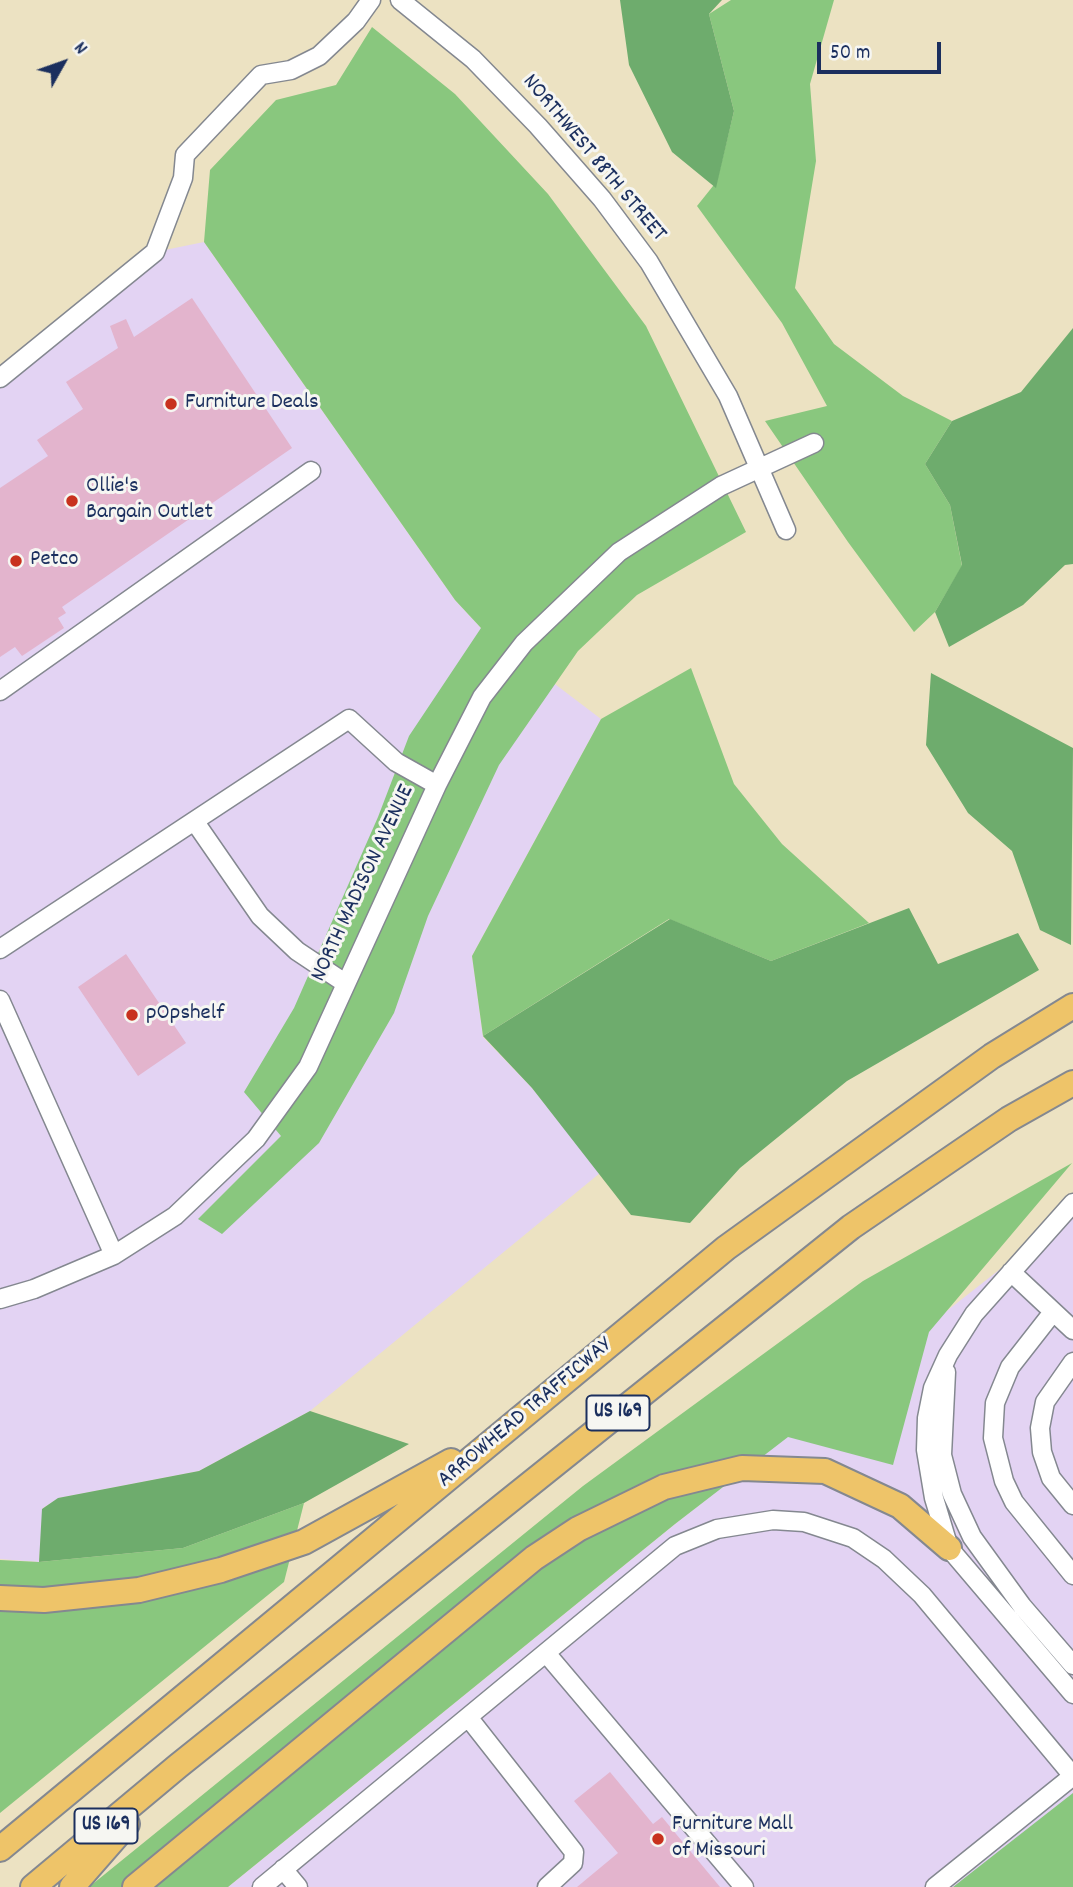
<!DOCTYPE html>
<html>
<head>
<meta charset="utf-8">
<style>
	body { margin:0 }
	#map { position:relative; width:1073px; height:1887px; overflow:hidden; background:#ece2c2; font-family:Dekko,sans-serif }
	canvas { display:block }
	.north { position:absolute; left:28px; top:28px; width:70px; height:70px; -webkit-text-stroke:5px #f6f6f2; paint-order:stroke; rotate:50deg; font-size:19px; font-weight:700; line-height:28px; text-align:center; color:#1b2f5e }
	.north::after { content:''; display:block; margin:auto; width:24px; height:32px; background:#1b2f5e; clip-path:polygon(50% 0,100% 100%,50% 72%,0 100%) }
	.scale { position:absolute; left:817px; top:42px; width:124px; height:32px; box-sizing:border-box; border:4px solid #1b2f5e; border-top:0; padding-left:9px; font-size:21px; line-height:24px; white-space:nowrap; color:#1b2f5e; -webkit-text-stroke:5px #f6f6f2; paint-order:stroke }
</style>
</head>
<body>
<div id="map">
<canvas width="1073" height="1887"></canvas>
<div class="north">N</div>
<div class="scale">50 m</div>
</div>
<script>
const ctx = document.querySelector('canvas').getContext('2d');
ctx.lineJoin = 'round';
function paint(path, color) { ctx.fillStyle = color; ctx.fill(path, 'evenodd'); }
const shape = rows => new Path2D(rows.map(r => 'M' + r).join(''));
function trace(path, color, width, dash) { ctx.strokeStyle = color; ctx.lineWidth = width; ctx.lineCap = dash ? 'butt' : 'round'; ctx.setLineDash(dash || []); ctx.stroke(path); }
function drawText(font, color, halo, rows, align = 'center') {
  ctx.font = font + ' Dekko,sans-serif'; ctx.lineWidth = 6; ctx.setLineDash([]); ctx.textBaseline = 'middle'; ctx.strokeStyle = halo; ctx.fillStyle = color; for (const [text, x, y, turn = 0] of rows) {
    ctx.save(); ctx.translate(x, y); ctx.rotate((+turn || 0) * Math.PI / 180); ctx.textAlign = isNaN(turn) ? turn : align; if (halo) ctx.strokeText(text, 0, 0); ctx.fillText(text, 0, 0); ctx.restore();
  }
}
paint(shape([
	[204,242,455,600,481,628,601,719,472,956,483,1037,532,1088,600,1173,310,1411,199,1471,59,1498,43,1508,39,1562,0,1559,0,378,155,252],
	[1073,1212,1073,1887,228,1887,675,1524]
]), '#e3d3f3');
paint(shape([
	[731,0,834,0,810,84,816,161,795,288,834,344,903,396,952,421,925,464,950,505,962,566,935,612,914,632,848,542,765,421,827,406,782,323,697,206,717,181,734,111,709,14],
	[372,27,455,94,548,194,646,326,746,532,637,595,578,651,499,765,428,916,394,1013,319,1143,222,1234,198,1219,281,1136,244,1092,294,1008,378,817,409,736,481,628,455,600,204,242,210,170,276,100,336,85],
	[691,668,734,784,782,844,869,923,771,961,669,919,483,1036,472,956,601,719],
	[1072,1163,929,1332,893,1465,788,1437,675,1524,228,1887,89,1887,583,1486,863,1281],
	[304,1503,284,1582,0,1813,0,1560,39,1562,183,1548],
	[1073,1793,1073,1887,953,1887]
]), '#89c77e');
paint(shape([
	[620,0,722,0,709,14,734,111,716,188,672,152,629,65],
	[1073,328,1073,564,1065,565,1023,605,949,647,935,612,962,565,950,505,925,464,952,421,1021,392],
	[931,673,1073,748,1071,945,1040,930,1012,851,968,813,926,745],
	[909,908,938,964,1018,933,1039,970,847,1081,740,1168,690,1223,631,1215,532,1088,483,1036,670,919,771,961],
	[310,1411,409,1444,304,1503,183,1548,39,1562,42,1509,58,1498,199,1471]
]), '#6eac6d');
paint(shape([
	[192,298,292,448,62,607,66,613,58,618,64,628,22,656,15,647,0,657,0,488,48,456,37,440,83,409,66,382,118,348,110,326,126,319,134,337],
	[126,954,186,1043,138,1076,78,987],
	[610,1772,653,1824,662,1817,720,1887,577,1887,618,1853,574,1801]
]), '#e3b4cd');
const minor = shape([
	[400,0,473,59,538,126,602,199,649,262,728,396,786,530],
	[0,378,155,252,183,178,185,155,261,75,291,70,319,56,356,21,371,0],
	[0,691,311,471],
	[195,822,260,916,297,951,345,983],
	[0,949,349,719,396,762,437,785],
	[0,1000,114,1255],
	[1073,1203,974,1314,948,1355,933,1388,927,1418,926,1450,934,1498,949,1548,1073,1694],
	[1011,1272,1073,1330],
	[0,1299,34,1289,114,1255,175,1216,256,1139,308,1067,437,785,482,697,524,643,619,552,721,486,814,443],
	[1053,1312,1010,1367,995,1403,993,1438,1004,1481,1014,1502,1073,1575],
	[1073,1362,1045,1402,1040,1428,1042,1452,1051,1478,1073,1505],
	[946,1372,942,1455,952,1494,972,1537,1022,1606,1073,1665],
	[546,1653,744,1887],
	[468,1717,574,1852,573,1863,547,1887],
	[283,1869,298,1887],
	[262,1887,675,1546,717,1529,773,1520,804,1522,853,1538,884,1559,922,1595,1073,1776],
	[935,1887,1073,1776]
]);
const highway = shape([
	[0,1598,44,1600,139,1590,221,1570,304,1542,451,1461],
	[0,1849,726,1248,992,1056,1073,1006],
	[33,1887,178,1766,851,1227,1009,1119,1073,1083],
	[72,1887,127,1824],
	[135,1887,534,1558,578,1529,664,1487,742,1468,825,1471,900,1506,949,1548]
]);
trace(minor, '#848890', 21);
trace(highway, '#848890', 28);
trace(minor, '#fff', 18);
trace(highway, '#eec469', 24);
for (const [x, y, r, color] of [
	[171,404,7,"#c8321e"],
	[72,501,7,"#c8321e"],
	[16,561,7,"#c8321e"],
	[132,1015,7,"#c8321e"],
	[658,1839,7,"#c8321e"]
]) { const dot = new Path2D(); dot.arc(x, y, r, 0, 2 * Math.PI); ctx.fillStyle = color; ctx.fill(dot); trace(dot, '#f6f6f2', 2.5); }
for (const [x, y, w] of [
	[618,1413,63],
	[106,1826,63]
]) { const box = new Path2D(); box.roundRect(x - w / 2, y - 17.5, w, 35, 5); ctx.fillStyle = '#f6f6f2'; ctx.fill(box); trace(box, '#1b2f5e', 2); }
drawText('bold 21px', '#1b2f5e', null, [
	["US 169",618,1413],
	["US 169",106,1826]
]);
drawText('23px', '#1b2f5e', '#f6f6f2', [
	["NORTHWEST 88TH STREET",593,159,50],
	["NORTH MADISON AVENUE",364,884,-65],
	["ARROWHEAD TRAFFICWAY",526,1414,-40]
]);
drawText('23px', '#1b2f5e', '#f6f6f2', [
	["Furniture Deals",185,404],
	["Ollie's",86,488],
	["Bargain Outlet",86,514],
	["Petco",30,561],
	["pOpshelf",146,1015],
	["Furniture Mall",672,1826],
	["of Missouri",672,1852]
], 'left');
</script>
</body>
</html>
